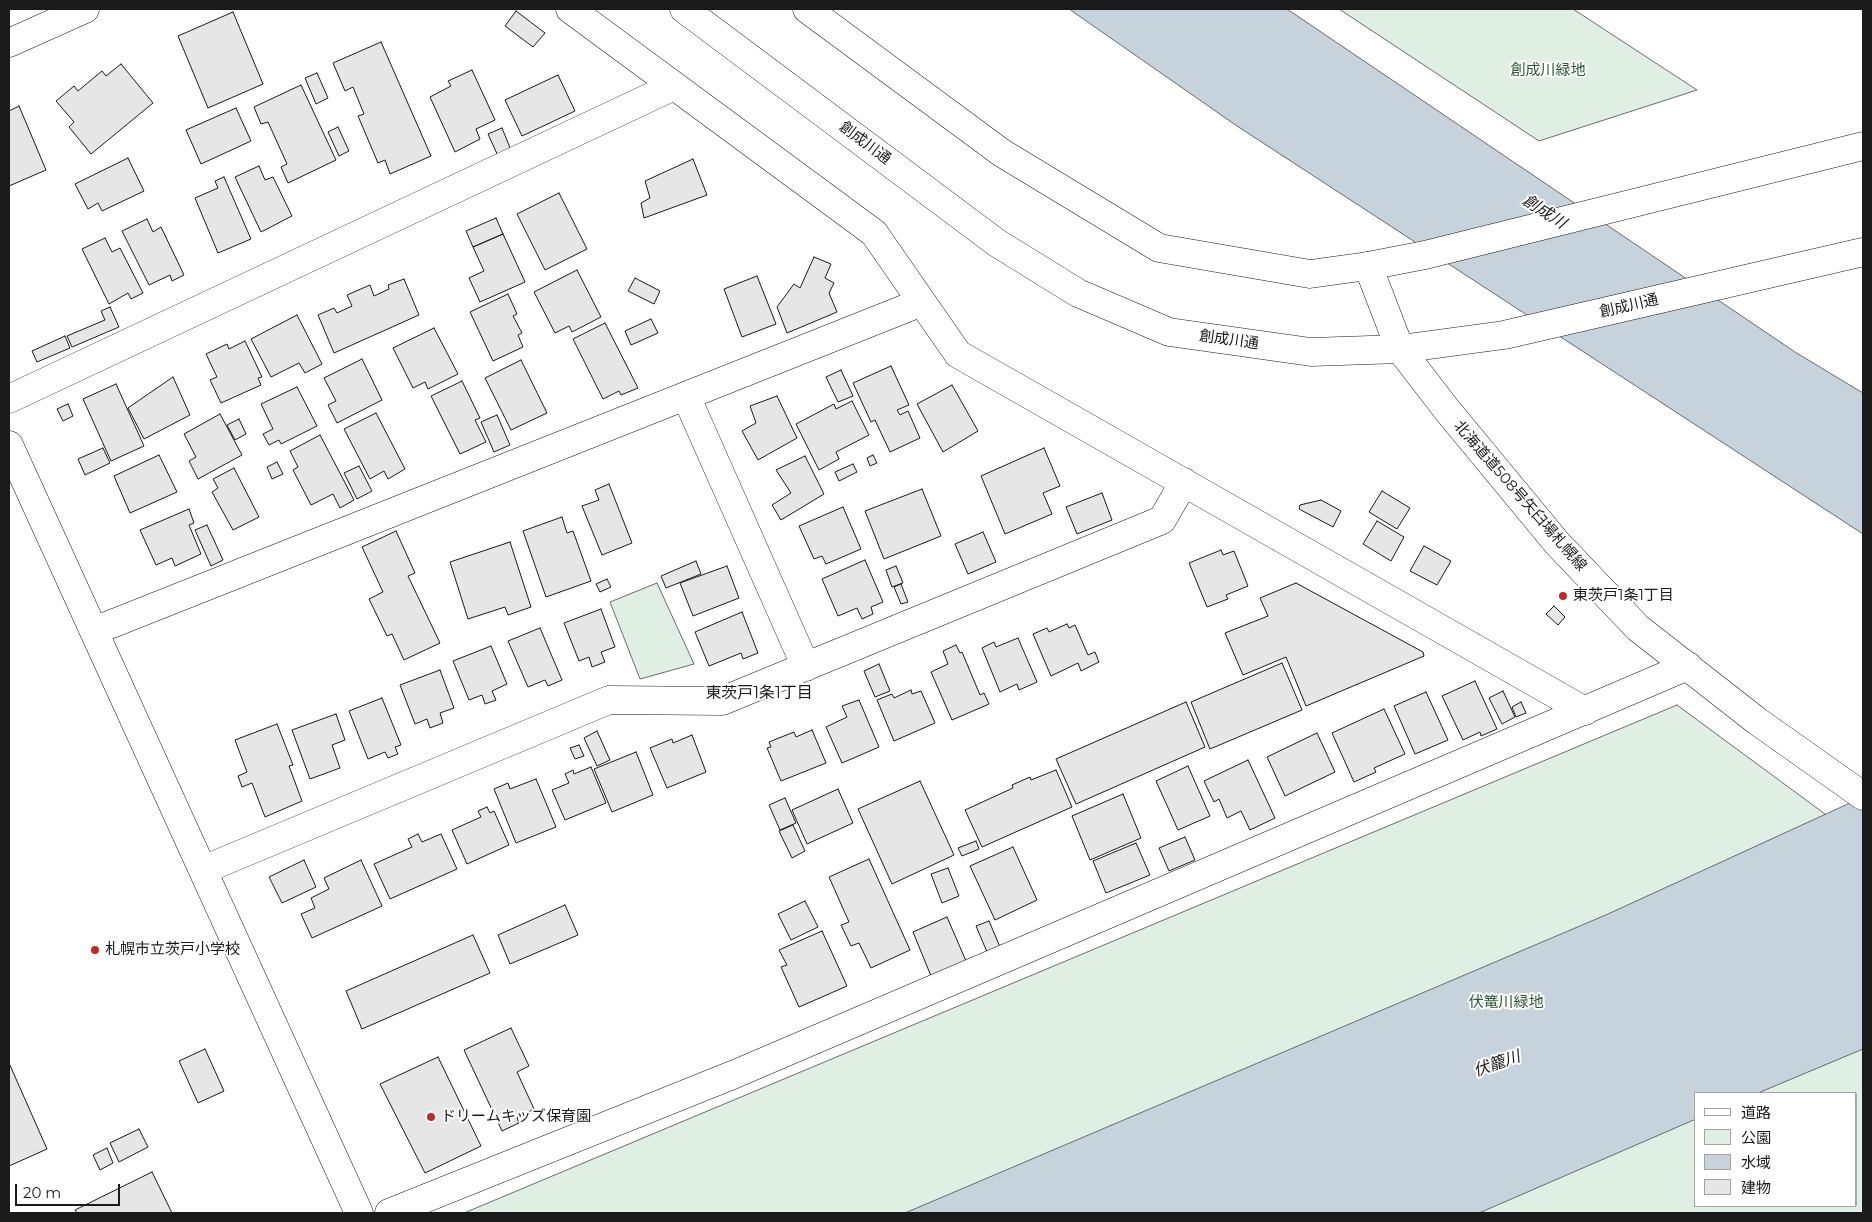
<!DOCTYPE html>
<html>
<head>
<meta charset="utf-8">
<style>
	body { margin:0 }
	#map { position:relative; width:1872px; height:1222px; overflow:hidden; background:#fff; font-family:Montserrat,"Noto Sans JP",sans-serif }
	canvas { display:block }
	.frame { position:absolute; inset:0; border:10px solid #1a1a1a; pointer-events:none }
	.legend { position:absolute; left:1694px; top:1092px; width:162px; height:115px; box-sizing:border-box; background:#fff; border:1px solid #a3a3a3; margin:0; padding:6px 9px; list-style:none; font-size:15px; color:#1a1a1a }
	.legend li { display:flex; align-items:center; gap:10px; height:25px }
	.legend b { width:25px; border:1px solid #a3a3a3 }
	.scale { position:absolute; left:15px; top:1184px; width:105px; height:22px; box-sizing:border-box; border:2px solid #1a1a1a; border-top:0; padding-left:6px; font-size:15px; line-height:18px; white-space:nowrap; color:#1a1a1a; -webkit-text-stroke:4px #fff; paint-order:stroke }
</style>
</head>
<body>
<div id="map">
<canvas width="1872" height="1222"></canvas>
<div class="frame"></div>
<ul class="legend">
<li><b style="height:6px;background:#fff"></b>道路</li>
<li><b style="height:14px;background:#e0efe3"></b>公園</li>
<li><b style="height:14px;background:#c6d2dc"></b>水域</li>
<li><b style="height:14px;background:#e6e6e6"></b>建物</li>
</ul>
<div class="scale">20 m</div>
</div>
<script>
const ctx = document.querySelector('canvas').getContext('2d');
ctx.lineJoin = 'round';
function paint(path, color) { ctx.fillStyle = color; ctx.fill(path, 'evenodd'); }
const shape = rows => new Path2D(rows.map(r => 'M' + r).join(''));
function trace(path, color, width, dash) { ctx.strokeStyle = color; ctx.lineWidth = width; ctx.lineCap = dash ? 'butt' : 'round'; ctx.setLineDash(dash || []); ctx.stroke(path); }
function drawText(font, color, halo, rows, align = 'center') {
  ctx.font = font + ' Montserrat,"Noto Sans JP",sans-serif'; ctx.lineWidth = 4; ctx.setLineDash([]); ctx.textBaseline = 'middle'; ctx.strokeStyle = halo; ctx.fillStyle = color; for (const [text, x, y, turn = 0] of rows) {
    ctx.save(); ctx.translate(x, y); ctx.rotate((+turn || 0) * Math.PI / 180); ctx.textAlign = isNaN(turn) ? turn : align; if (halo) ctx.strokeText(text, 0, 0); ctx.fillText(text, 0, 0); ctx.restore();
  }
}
const green = shape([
	[1339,9,1573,9,1697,90,1539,141,1339,9],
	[657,583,694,664,640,679,610,602,657,583],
	[1677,705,1863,842,1863,1213,464,1213,1677,705],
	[1696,1093,1856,1093,1856,1206,1696,1206,1696,1093]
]);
paint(green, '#e0efe3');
trace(green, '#6a6a6a', 1);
const water = shape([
	[1069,9,1287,9,1795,352,1863,393,1863,534,1237,126,1069,9],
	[1863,797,1863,1049,1758,1093,1696,1093,1696,1119,1479,1213,905,1213,1608,914,1863,797]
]);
paint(water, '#c6d2dc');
trace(water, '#6a6a6a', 1);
const building = shape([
	[516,11,545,33,533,47,505,26,516,11],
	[233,12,263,84,208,108,178,36,233,12],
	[381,42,431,156,390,174,385,160,378,163,358,116,364,114,353,87,345,91,333,63,381,42],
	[121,64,153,103,91,154,69,127,74,122,56,101,74,86,78,91,102,71,106,76,121,64],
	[472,70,495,120,476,129,480,139,455,152,430,97,451,86,448,81,472,70],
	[317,73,328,98,316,104,305,78,317,73],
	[558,75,575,111,522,136,505,100,558,75],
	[301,85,336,160,288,183,281,167,287,164,268,122,261,124,254,107,301,85],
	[19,106,46,170,9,186,9,111,19,106],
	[236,108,251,141,201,164,186,130,236,108],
	[338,127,349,151,339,156,328,132,338,127],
	[502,128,511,150,498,156,488,134,502,128],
	[128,158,144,191,102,211,98,203,88,209,75,184,128,158],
	[693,159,707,195,644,218,641,203,650,198,645,181,693,159],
	[259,166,265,180,273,177,292,216,261,232,235,177,259,166],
	[224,177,251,239,218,253,195,198,218,188,215,181,224,177],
	[559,193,587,249,545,270,517,214,559,193],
	[496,218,503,234,473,247,466,231,496,218],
	[147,219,153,232,161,227,184,275,172,281,170,275,149,285,122,231,147,219],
	[503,234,525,282,480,302,469,278,484,271,473,247,503,234],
	[105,238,112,252,120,248,143,293,131,299,128,293,109,304,82,249,105,238],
	[814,257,831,264,825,278,834,283,829,293,837,312,787,333,777,307,794,284,800,288,814,257],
	[577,270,601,317,572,332,569,326,555,333,534,292,577,270],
	[757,276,776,324,742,337,724,289,757,276],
	[635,278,660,291,654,304,628,291,635,278],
	[404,279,419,315,334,353,318,315,334,308,337,313,352,306,347,295,370,285,374,296,389,289,388,285,404,279],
	[508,294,517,314,513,316,522,333,518,335,523,347,493,361,470,312,508,294],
	[110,307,119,327,72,347,67,336,105,320,101,311,110,307],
	[297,315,322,364,305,373,299,363,271,377,251,339,297,315],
	[651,319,658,333,631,345,625,331,651,319],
	[605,323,638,388,621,395,619,391,603,399,573,339,605,323],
	[434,328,458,374,428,389,425,382,413,388,393,348,434,328],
	[65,336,70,348,37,362,32,351,65,336],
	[245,341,262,377,258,378,261,385,221,403,210,380,217,377,206,354,227,344,229,349,245,341],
	[362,359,382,400,337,423,328,405,336,401,324,378,362,359],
	[521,360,547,413,511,430,485,378,521,360],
	[891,366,909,405,897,410,900,415,908,411,920,438,890,452,875,420,871,422,853,383,891,366],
	[841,370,853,396,838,402,826,377,841,370],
	[173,377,190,415,144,439,128,408,173,377],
	[462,381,480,418,475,420,486,442,460,454,431,396,462,381],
	[116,384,144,446,111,461,83,399,116,384],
	[952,385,978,431,943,452,917,404,952,385],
	[297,387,317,426,281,444,279,440,269,445,263,434,273,429,261,404,297,387],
	[777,396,797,438,758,460,742,431,756,423,750,406,777,396],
	[852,401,869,435,836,452,839,459,819,470,796,424,834,404,836,409,852,401],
	[68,404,73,416,63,421,57,409,68,404],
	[376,413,405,469,388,479,384,471,370,479,344,429,376,413],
	[220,414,242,455,198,479,189,461,196,457,184,434,220,414],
	[497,415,510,445,494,452,481,422,497,415],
	[239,419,246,434,235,440,227,425,239,419],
	[320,435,354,500,340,508,333,494,311,505,293,470,298,467,290,451,320,435],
	[103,448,110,463,85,475,78,459,103,448],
	[1044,448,1060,486,1043,493,1052,514,1005,534,981,476,1044,448],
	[159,455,177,492,130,513,114,476,159,455],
	[873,455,877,463,870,466,867,458,873,455],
	[805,456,824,494,781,520,772,505,791,493,776,470,805,456],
	[277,462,283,474,272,479,267,467,277,462],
	[853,464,857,472,839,481,835,472,853,464],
	[359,466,372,491,357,499,344,473,359,466],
	[234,468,259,517,233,530,212,492,218,488,213,479,234,468],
	[609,484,632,543,602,555,582,506,599,500,595,490,609,484],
	[922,489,941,536,884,559,865,511,922,489],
	[1382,491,1410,508,1397,529,1369,512,1382,491],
	[1102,493,1112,520,1077,534,1066,507,1102,493],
	[1321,500,1341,511,1333,527,1299,509,1300,505,1321,500],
	[843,507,861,549,826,564,822,556,814,559,799,526,843,507],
	[189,509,194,523,189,525,201,554,175,566,172,558,156,565,140,530,189,509],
	[562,517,567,533,573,531,591,581,546,597,523,531,562,517],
	[1377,521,1404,537,1391,561,1363,544,1377,521],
	[207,525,223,560,211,566,195,530,207,525],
	[396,531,415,573,408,576,440,643,404,660,392,634,387,636,369,599,383,592,362,547,396,531],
	[983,532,996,562,968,574,955,544,983,532],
	[510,542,531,607,508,615,505,607,468,619,450,562,510,542],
	[1424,546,1451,561,1437,585,1410,571,1424,546],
	[1221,550,1223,555,1234,551,1248,586,1226,595,1228,599,1207,607,1189,563,1221,550],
	[865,560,883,602,871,607,873,614,862,619,857,608,838,616,822,579,865,560],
	[696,561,701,574,666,588,661,576,696,561],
	[727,566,739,598,693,616,680,583,727,566],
	[896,566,903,583,892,587,886,570,896,566],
	[607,579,611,587,600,592,596,584,607,579],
	[1296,583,1423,652,1424,656,1306,706,1286,657,1243,675,1225,633,1268,616,1260,598,1296,583],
	[901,584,908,602,901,604,894,587,901,584],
	[1554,606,1565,617,1558,625,1546,614,1554,606],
	[601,609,615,647,601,652,605,662,592,667,589,657,579,661,564,623,601,609],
	[742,612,758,653,743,659,741,653,709,666,695,632,742,612],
	[1067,624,1069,628,1075,625,1088,655,1095,652,1099,662,1081,671,1078,663,1051,676,1033,634,1047,628,1049,632,1067,624],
	[540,628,562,680,548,686,545,680,528,687,508,641,540,628],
	[1018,638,1037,682,1019,690,1017,684,1000,692,982,648,994,642,996,647,1018,638],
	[956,645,960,653,962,652,980,695,984,693,989,704,952,720,931,672,948,664,943,651,956,645],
	[491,646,507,684,492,691,496,700,485,704,482,695,469,700,453,661,491,646],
	[1282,663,1302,710,1210,749,1191,702,1282,663],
	[879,664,890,691,875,697,864,671,879,664],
	[440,670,454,708,440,713,443,723,430,728,427,719,415,724,400,685,440,670],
	[1475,681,1497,729,1481,736,1480,732,1463,740,1442,696,1475,681],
	[911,690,912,694,921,691,935,723,894,741,877,700,892,694,894,698,911,690],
	[1503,691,1515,717,1502,724,1489,698,1503,691],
	[1426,692,1448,740,1415,754,1394,706,1426,692],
	[382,698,401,745,395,747,398,754,388,758,385,752,368,759,349,711,382,698],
	[859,700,879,747,842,763,826,727,847,717,842,706,859,700],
	[1186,702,1205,747,1076,804,1056,759,1186,702],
	[1521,702,1526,713,1516,717,1512,707,1521,702],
	[1384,709,1405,754,1374,768,1376,772,1354,782,1332,733,1384,709],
	[336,714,345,740,332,745,340,768,310,779,292,730,336,714],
	[277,724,293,765,289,766,302,801,265,817,252,783,242,787,238,776,247,772,235,740,277,724],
	[812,730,826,763,781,781,767,748,771,747,769,742,794,732,796,737,812,730],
	[597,731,610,760,597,766,584,738,597,731],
	[1317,733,1335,772,1285,796,1267,757,1317,733],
	[692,735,706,772,667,788,650,748,672,739,673,743,692,735],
	[579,745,584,756,575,759,570,748,579,745],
	[636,752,653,795,612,812,594,769,636,752],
	[1248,760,1275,818,1250,830,1241,811,1227,818,1219,799,1214,802,1204,781,1248,760],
	[1188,766,1210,816,1178,830,1156,781,1188,766],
	[591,767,606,803,565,820,552,790,569,783,565,774,573,770,574,774,591,767],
	[1056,770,1072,807,982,847,965,810,1013,788,1012,785,1030,777,1031,780,1056,770],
	[536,779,556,827,516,843,494,789,508,783,510,789,536,779],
	[920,781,954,855,892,884,858,809,920,781],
	[838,789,853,823,807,844,792,810,838,789],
	[1123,794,1141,838,1090,860,1072,816,1123,794],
	[785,798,796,823,780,830,769,805,785,798],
	[487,807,490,813,494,811,509,845,467,864,452,830,481,817,478,811,487,807],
	[793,825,805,851,792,858,779,831,793,825],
	[418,834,422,842,441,834,457,869,390,899,374,864,412,847,408,839,418,834],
	[1185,837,1195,860,1169,871,1159,848,1185,837],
	[976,841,979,849,962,856,958,848,976,841],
	[1136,843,1150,875,1106,893,1093,861,1136,843],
	[1013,847,1037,900,995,920,970,866,1013,847],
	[869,859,910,950,871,968,859,943,851,946,841,925,849,922,829,877,869,859],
	[304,860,316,887,282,903,269,877,304,860],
	[361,860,382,906,312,938,301,914,315,908,311,898,329,889,324,878,361,860],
	[948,868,959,896,942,903,931,874,948,868],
	[805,901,818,927,791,940,778,914,805,901],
	[565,905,578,935,510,964,498,935,565,905],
	[947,917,966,961,931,976,913,932,947,917],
	[989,921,1000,947,987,952,976,926,989,921],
	[822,931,847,986,799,1007,781,967,787,965,779,950,822,931],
	[473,935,490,973,362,1029,346,991,473,935],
	[511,1028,529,1066,517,1072,534,1109,517,1118,519,1123,502,1131,464,1050,511,1028],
	[205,1049,224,1091,198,1103,179,1061,205,1049],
	[438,1057,481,1146,425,1173,380,1084,438,1057],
	[9,1063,47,1149,9,1166,9,1063],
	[139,1129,148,1147,119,1162,110,1143,139,1129],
	[107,1148,113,1163,100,1170,93,1155,107,1148],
	[152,1172,172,1213,77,1213,75,1210,152,1172]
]);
paint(building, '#e6e6e6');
trace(building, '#1a1a1a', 1);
const minor = shape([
	[570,9,874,233,958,354,1585,711],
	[9,43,85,9],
	[686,396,806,667],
	[9,399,674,86],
	[9,445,359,1213],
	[94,631,922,302],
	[203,870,609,700,722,701,1162,520,1184,482],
	[389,1213,735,1074,1688,666]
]);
const major = shape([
	[1368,266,1400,349,1447,410,1557,543,1638,628,1757,721,1863,796]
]);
const highway = shape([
	[684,9,997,243,1078,293,1169,332,1311,352,1400,349,1504,335,1863,252],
	[807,9,1002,153,1159,248,1310,274,1368,266,1425,255,1863,146]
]);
trace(minor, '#1a1a1a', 29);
trace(major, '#1a1a1a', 29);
trace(highway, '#1a1a1a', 29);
trace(minor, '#fff', 28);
trace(major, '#fff', 28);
trace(highway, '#fff', 28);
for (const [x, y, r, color] of [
	[1563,596,5,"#c62828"],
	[95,950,5,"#c62828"],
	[431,1117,5,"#c62828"]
]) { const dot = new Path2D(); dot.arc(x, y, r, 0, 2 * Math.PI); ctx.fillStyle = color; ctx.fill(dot); trace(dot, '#fff', 2); }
drawText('15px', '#2b5a34', '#fff', [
	["創成川緑地",1548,71],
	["伏篭川緑地",1506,1003]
]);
drawText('15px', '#1a1a1a', '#fff', [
	["創成川通",865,143,37],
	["創成川通",1629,306,-13],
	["創成川通",1229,340,8],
	["北海道道508号矢臼場札幌線",1520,496,49]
]);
drawText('15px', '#1a1a1a', '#fff', [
	["東茨戸1条1丁目",1573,596],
	["札幌市立茨戸小学校",105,950],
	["ドリームキッズ保育園",441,1117]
], 'left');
drawText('italic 16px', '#1a1a1a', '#fff', [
	["創成川",1544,212,33],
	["伏籠川",1497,1064,-19]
]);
drawText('16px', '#1a1a1a', '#fff', [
	["東茨戸1条1丁目",759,693]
]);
</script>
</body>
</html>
